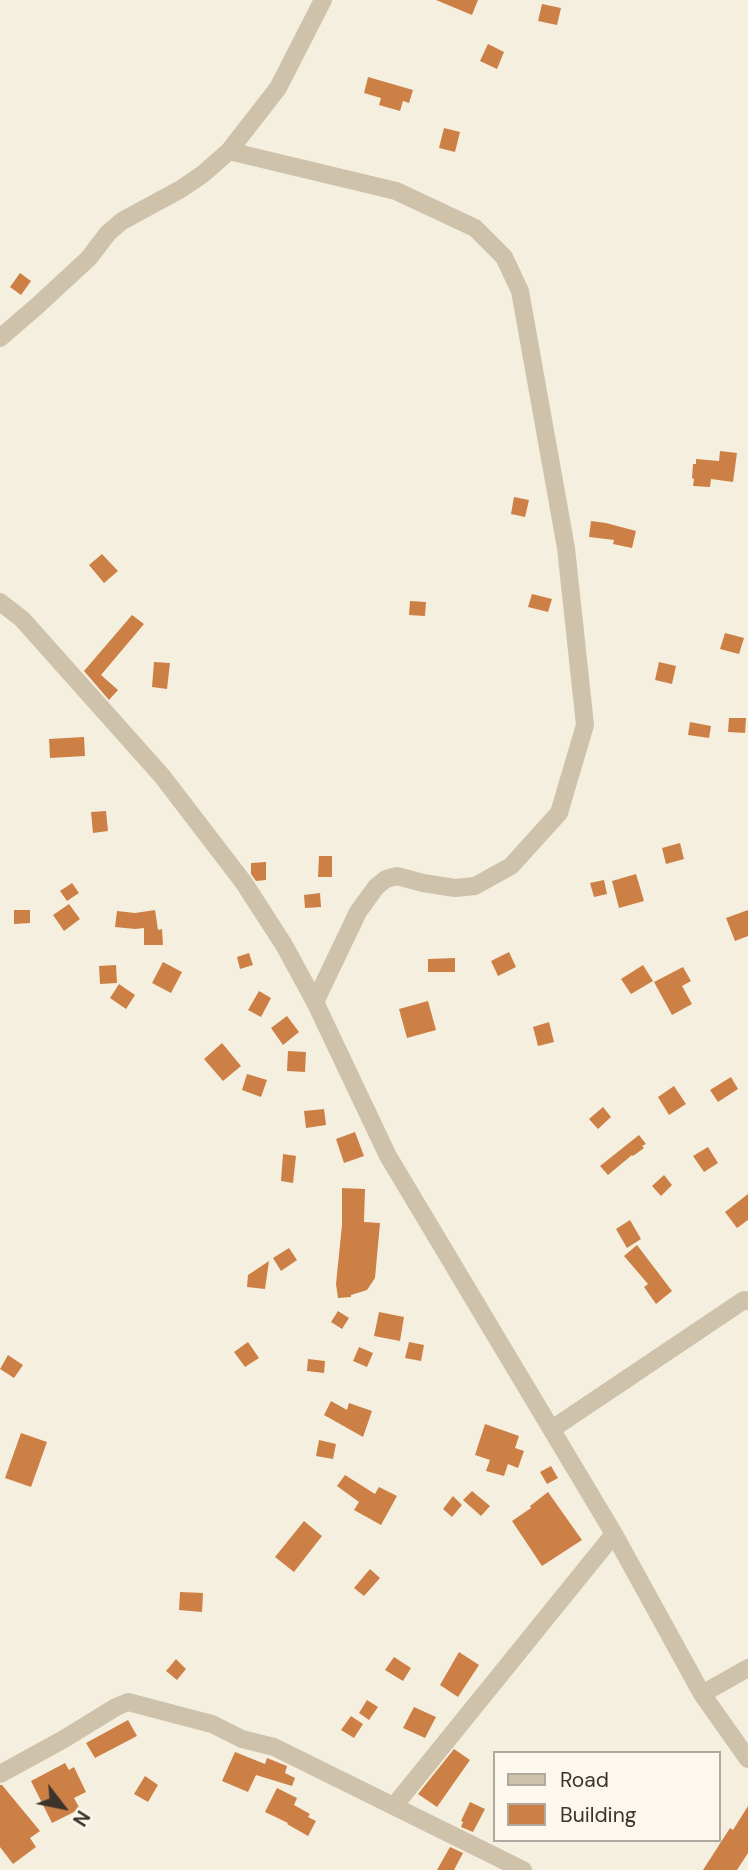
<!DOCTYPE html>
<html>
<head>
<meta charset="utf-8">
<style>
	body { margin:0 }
	#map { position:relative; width:748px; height:1870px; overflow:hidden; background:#f5efe0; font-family:"DM Sans",sans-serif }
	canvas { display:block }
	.legend { position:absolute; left:493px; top:1751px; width:228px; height:91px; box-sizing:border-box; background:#fcf8ed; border:2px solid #afa99f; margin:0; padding:9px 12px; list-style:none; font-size:21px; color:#3c332a }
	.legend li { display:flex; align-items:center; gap:14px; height:35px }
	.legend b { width:35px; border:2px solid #afa99f }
	.north { position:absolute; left:28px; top:1772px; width:70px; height:70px; -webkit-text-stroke:5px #fcf8ed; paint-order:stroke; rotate:122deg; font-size:19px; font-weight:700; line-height:28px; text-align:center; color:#3c332a }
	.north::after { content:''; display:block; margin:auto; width:24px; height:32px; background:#3c332a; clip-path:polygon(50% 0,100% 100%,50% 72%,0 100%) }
</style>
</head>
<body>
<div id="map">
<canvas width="748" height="1870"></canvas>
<ul class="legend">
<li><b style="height:9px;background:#cec2aa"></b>Road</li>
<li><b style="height:19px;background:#cd8045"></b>Building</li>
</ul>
<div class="north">N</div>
</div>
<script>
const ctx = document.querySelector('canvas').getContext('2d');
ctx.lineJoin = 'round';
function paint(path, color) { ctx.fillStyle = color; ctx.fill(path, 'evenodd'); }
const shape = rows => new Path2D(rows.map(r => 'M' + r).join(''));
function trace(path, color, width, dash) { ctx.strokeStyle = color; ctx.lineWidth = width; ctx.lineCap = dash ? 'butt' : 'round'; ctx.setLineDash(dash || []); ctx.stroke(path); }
paint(shape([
	[436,0,478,0,472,15],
	[542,4,561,8,557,25,538,21],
	[488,44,504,52,497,69,480,61],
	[368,77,413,90,409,103,403,101,400,111,379,105,381,98,364,93],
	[444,128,460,132,455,152,439,148],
	[20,273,31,281,21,295,10,287],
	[720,451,737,453,733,482,711,479,710,487,693,486,694,479,692,478,693,464,696,464,696,459,719,461],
	[514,497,529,500,525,517,511,514],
	[591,521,606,523,636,531,632,548,613,544,614,540,589,537],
	[102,554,118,571,104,583,89,565],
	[532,594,552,599,548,612,528,607],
	[410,601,426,602,425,616,409,615],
	[132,615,144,624,101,675,118,690,109,700,84,671],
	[725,633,744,638,739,654,720,649],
	[154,662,170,663,167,689,152,687],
	[659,662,676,666,672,684,655,680],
	[729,718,746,718,745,733,728,732],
	[690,722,711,726,709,738,688,735],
	[84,737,85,756,50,758,49,739],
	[106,811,108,831,93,833,91,812],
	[680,843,684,859,666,864,662,848],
	[319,856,332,856,332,877,318,877],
	[266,862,266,880,256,881,251,874,251,863],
	[636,874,644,901,619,908,612,881],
	[604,880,607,894,594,897,590,883],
	[72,883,79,893,67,901,60,891],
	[320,893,321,907,305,908,304,895],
	[69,904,80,919,64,931,53,915],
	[14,910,30,910,30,923,14,924],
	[155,910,158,930,162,929,163,945,144,945,144,928,135,929,115,927,117,911,135,913],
	[748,910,748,936,735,941,726,918],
	[509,952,516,967,498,976,491,961],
	[249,953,253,965,240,969,237,957],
	[455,958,455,972,428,972,428,959],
	[163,962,182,972,171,993,152,983],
	[116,965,117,983,100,984,99,966],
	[643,965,653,981,631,994,621,979],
	[683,967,691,981,682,986,692,1004,672,1015,654,982],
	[119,984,135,995,126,1009,110,998],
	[259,991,271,998,261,1017,248,1010],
	[428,1001,436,1030,407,1038,399,1009],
	[287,1016,299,1032,283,1045,271,1028],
	[549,1022,554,1042,538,1046,533,1027],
	[222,1043,241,1066,223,1081,204,1059],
	[288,1051,306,1052,305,1072,287,1071],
	[247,1074,267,1080,261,1097,242,1090],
	[731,1077,738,1089,718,1102,710,1090],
	[674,1086,686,1104,669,1115,658,1097],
	[603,1107,611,1117,598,1129,589,1119],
	[324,1109,326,1125,306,1128,304,1111],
	[355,1132,364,1156,344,1163,336,1139],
	[639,1135,646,1144,642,1146,644,1148,633,1156,632,1155,608,1175,600,1166],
	[708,1147,718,1163,704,1172,693,1156],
	[283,1154,296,1156,293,1183,281,1181],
	[664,1175,672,1185,661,1196,652,1186],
	[342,1188,365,1189,364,1222,380,1223,375,1278,367,1290,351,1295,351,1297,338,1298,336,1284,342,1225],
	[748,1194,748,1220,737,1228,725,1212],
	[630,1220,641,1239,627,1248,616,1229],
	[637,1245,672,1291,656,1304,644,1287,648,1284,624,1256],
	[289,1248,297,1260,281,1271,273,1258],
	[269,1261,265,1289,247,1287,248,1275],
	[338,1311,349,1318,342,1329,331,1322],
	[379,1312,404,1317,400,1341,374,1336],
	[248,1342,259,1358,245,1367,234,1352],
	[409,1342,424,1345,421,1361,405,1358],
	[359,1347,373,1353,367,1367,353,1361],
	[8,1355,23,1365,14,1378,0,1369],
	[308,1359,325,1361,324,1373,307,1371],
	[331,1401,347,1410,349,1403,372,1411,363,1437,324,1415],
	[485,1424,519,1436,515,1448,524,1451,518,1468,508,1464,504,1476,486,1471,490,1460,475,1455],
	[21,1433,47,1442,31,1487,5,1478],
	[319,1440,336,1444,333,1459,316,1456],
	[551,1466,558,1478,547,1484,540,1472],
	[345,1475,375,1494,379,1487,397,1496,381,1525,354,1510,359,1502,337,1486],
	[472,1491,490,1506,481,1516,463,1500],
	[548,1492,582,1540,542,1566,512,1521,531,1508,530,1506],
	[453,1496,462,1505,452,1517,443,1509],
	[304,1521,322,1536,294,1572,275,1557],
	[370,1569,380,1578,364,1596,354,1588],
	[180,1592,203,1593,202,1612,179,1610],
	[459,1652,479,1665,458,1697,440,1685],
	[394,1657,411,1668,403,1681,385,1670],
	[176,1659,186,1669,177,1680,166,1671],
	[367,1700,378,1707,369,1720,359,1713],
	[414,1707,436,1717,425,1738,403,1728],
	[351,1716,363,1724,354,1738,341,1730],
	[128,1720,137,1736,95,1758,86,1743],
	[454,1749,470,1760,437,1807,418,1794],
	[235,1752,265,1764,267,1758,287,1766,285,1773,295,1778,292,1786,256,1775,248,1792,222,1781],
	[65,1763,69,1770,74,1767,86,1792,74,1798,80,1809,52,1823,31,1781],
	[145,1776,158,1785,148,1802,134,1794],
	[0,1785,2,1785,40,1831,30,1838,36,1847,13,1864,0,1847],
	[277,1788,297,1798,294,1805,310,1814,308,1817,316,1821,308,1836,287,1824,288,1823,265,1812],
	[470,1802,485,1809,473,1832,461,1827,463,1822,461,1821],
	[748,1806,748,1853,737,1870,703,1870,730,1828,733,1830],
	[450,1847,463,1853,454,1870,437,1870]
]), '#cd8045');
trace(shape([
	[229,151,396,191,475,228,504,257,520,291,566,548,585,725,559,813,511,866,475,886,455,888,423,883,397,876,386,879,376,887,358,912,315,1002],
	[0,338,36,307,89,258,108,233,122,221,181,189,203,174,229,151,278,88,323,0],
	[0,602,22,619,162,776,244,883,284,945,315,1002,388,1156,614,1534,702,1694,748,1759],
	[552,1429,744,1300,748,1301],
	[702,1694,748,1668],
	[0,1774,64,1739,116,1707,128,1702,212,1724,242,1739,274,1747,523,1870],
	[394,1806,614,1534]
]), '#cec2aa', 18);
</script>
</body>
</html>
